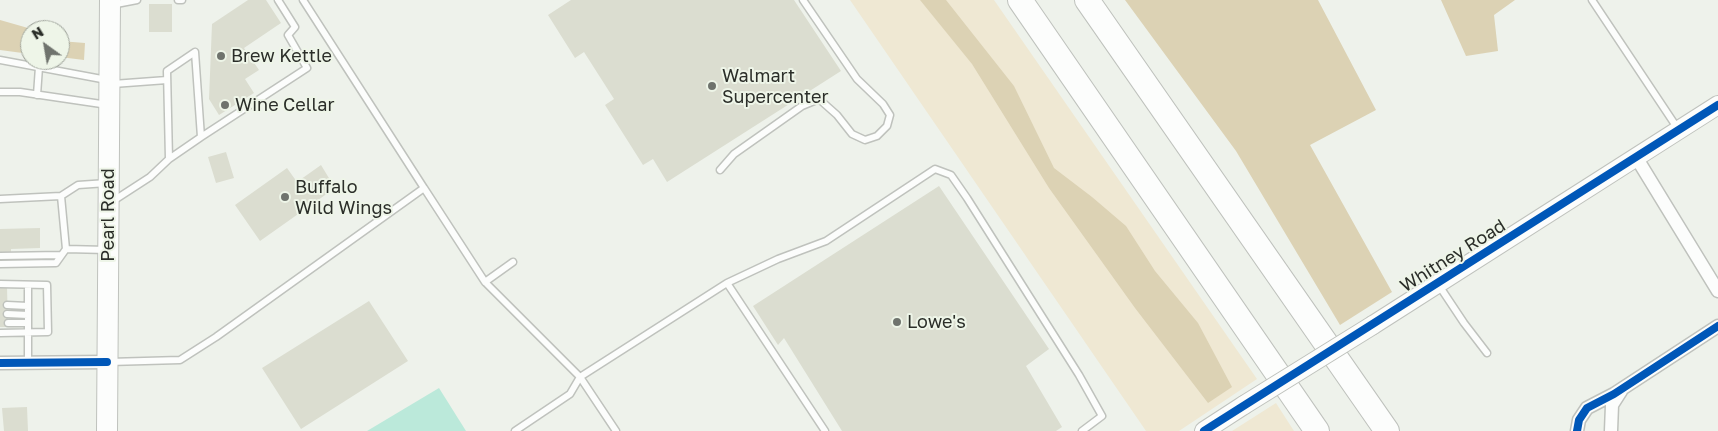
<!DOCTYPE html>
<html>
<head>
<meta charset="utf-8">
<style>
	body { margin:0 }
	#map { position:relative; width:1718px; height:431px; overflow:hidden; background:#eef2eb; font-family:"Golos Text",sans-serif }
	canvas { display:block }
	.north { position:absolute; left:20px; top:20px; width:50px; height:50px; box-sizing:border-box; background:#eef5e8; border:1px solid #a0a59c; border-radius:50%; rotate:328deg; font-size:14px; font-weight:700; line-height:20px; text-align:center; color:#2b2e29 }
	.north::after { content:''; display:block; margin:auto; width:18px; height:22px; background:#6f736d; clip-path:polygon(50% 0,100% 100%,50% 72%,0 100%) }
</style>
</head>
<body>
<div id="map">
<canvas width="1718" height="431"></canvas>
<div class="north">N</div>
</div>
<script>
const ctx = document.querySelector('canvas').getContext('2d');
ctx.lineJoin = 'round';
function paint(path, color) { ctx.fillStyle = color; ctx.fill(path, 'evenodd'); }
const shape = rows => new Path2D(rows.map(r => 'M' + r).join(''));
function trace(path, color, width, dash) { ctx.strokeStyle = color; ctx.lineWidth = width; ctx.lineCap = dash ? 'butt' : 'round'; ctx.setLineDash(dash || []); ctx.stroke(path); }
function drawText(font, color, halo, rows, align = 'center') {
  ctx.font = font + ' "Golos Text",sans-serif'; ctx.lineWidth = 4; ctx.setLineDash([]); ctx.textBaseline = 'middle'; ctx.strokeStyle = halo; ctx.fillStyle = color; for (const [text, x, y, turn = 0] of rows) {
    ctx.save(); ctx.translate(x, y); ctx.rotate((+turn || 0) * Math.PI / 180); ctx.textAlign = isNaN(turn) ? turn : align; if (halo) ctx.strokeText(text, 0, 0); ctx.fillText(text, 0, 0); ctx.restore();
  }
}
paint(shape([
	[850,0,994,0,1257,379,1179,431,1146,431],
	[1276,403,1294,431,1232,431]
]), '#efe8d3');
paint(shape([
	[920,0,946,0,1014,86,1054,168,1092,197,1126,226,1155,271,1198,323,1232,387,1208,403,1135,308,1049,188,972,64],
	[1125,0,1318,0,1376,110,1310,145,1392,292,1340,325,1236,151],
	[1441,0,1515,0,1494,15,1498,51,1466,56],
	[0,20,35,30,30,30,30,54,0,50],
	[60,41,85,43,84,60,60,57]
]), '#dcd2b4');
paint(shape([
	[439,388,466,431,367,431]
]), '#bbe9da');
paint(shape([
	[248,0,266,0,281,23,244,48,259,70,245,79,254,93,219,115,209,99,212,24],
	[571,0,794,0,841,71,667,182,653,159,643,165,605,105,614,99,584,52,575,58,548,15],
	[149,4,172,4,172,32,149,32],
	[226,152,234,178,216,183,208,157],
	[321,165,335,188,260,241,235,205,287,168,297,182],
	[939,186,1049,349,1026,366,1062,427,1056,431,842,431,784,338,778,345,753,306],
	[40,228,40,248,11,249,11,252,0,253,0,229],
	[7,287,8,327,0,327,0,288],
	[369,301,408,361,301,429,262,368],
	[27,407,28,431,4,431,2,408]
]), '#dbddd0');
const lane = shape([
	[178,0,182,0],
	[1592,0,1678,129],
	[111,5,137,0],
	[0,60,107,80],
	[113,84,167,80],
	[0,92,20,92,108,105],
	[37,95,39,67],
	[201,137,307,68,288,35,295,27,278,0],
	[720,170,734,154,802,106,819,99,837,115,852,134,865,140,877,136,887,126,890,115,883,104,857,79,803,0],
	[424,188,485,282,513,262],
	[0,199,61,196,78,185,107,183],
	[113,201,150,177,169,159,167,71,195,52,201,137,169,159],
	[66,249,107,250],
	[0,256,61,255],
	[0,264,56,263,66,249,61,196],
	[485,282,580,377,616,431],
	[727,283,825,431],
	[0,284,47,285,48,332,0,333],
	[1438,284,1464,323,1487,353],
	[28,285,28,362],
	[7,305,28,306],
	[7,314,28,315],
	[8,323,28,323],
	[109,362,180,360,216,337,424,188,303,0],
	[515,431,570,394,580,377,727,283,778,259,826,241,935,169,951,175,967,198,1079,375,1102,416,1082,431]
]);
const street = shape([
	[1636,157,1718,291],
	[0,363,107,362],
	[1577,431,1579,420,1587,408,1614,394,1718,326],
	[1611,431,1612,405,1621,391]
]);
const secondary = shape([
	[1373,325,1718,105],
	[1204,431,1244,405]
]);
const primary = shape([
	[107,431,110,0]
]);
const highway = shape([
	[1020,0,1317,431],
	[1087,0,1387,431]
]);
trace(lane, '#bfc2bd', 9);
trace(street, '#bfc2bd', 15);
trace(secondary, '#bfc2bd', 20);
trace(primary, '#bfc2bd', 22);
trace(highway, '#bfc2bd', 26);
trace(lane, '#fcfdfc', 6);
trace(street, '#fcfdfc', 12);
trace(secondary, '#fcfdfc', 18);
trace(primary, '#fcfdfc', 20);
trace(highway, '#fcfdfc', 24);
const secondaryBridge = shape([
	[1244,405,1373,325]
]);
trace(secondaryBridge, '#bfc2bd', 20, []);
trace(secondaryBridge, '#fcfdfc', 18);
trace(shape([
	[0,363,107,362],
	[1204,431,1718,105],
	[1577,431,1579,420,1587,408,1614,394,1718,326]
]), '#0057b8', 8);
for (const [x, y, r, color] of [
	[221,56,5,"#6f736d"],
	[712,86,5,"#6f736d"],
	[225,105,5,"#6f736d"],
	[285,197,5,"#6f736d"],
	[897,322,5,"#6f736d"]
]) { const dot = new Path2D(); dot.arc(x, y, r, 0, 2 * Math.PI); ctx.fillStyle = color; ctx.fill(dot); trace(dot, '#eef5e8', 2); }
drawText('18px', '#2b2e29', '#eef5e8', [
	["Brew Kettle",231,56],
	["Walmart",722,76],
	["Supercenter",722,97],
	["Wine Cellar",235,105],
	["Buffalo",295,187],
	["Wild Wings",295,208],
	["Lowe's",907,322]
], 'left');
drawText('18px', '#2b2e29', '#eef5e8', [
	["Pearl Road",108,215,-90],
	["Whitney Road",1453,256,-32]
]);
</script>
</body>
</html>
